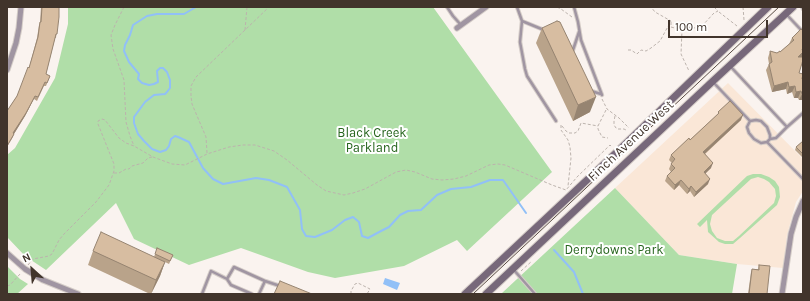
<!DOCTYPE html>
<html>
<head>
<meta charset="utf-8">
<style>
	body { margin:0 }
	#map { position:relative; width:810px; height:301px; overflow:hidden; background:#faf3ef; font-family:Karla,sans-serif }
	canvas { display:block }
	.frame { position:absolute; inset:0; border:8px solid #41342b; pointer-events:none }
	.north { position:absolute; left:12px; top:249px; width:40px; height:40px; -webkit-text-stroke:3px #fff; paint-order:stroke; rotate:334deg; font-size:11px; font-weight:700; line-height:16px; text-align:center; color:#41342b }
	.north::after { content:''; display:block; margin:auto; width:14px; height:18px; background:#41342b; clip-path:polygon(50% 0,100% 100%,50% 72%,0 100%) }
	.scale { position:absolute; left:668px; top:20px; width:100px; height:18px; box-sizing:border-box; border:2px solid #41342b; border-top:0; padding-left:5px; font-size:12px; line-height:14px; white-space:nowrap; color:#41342b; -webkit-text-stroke:3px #fff; paint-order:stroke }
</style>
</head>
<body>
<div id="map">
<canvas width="810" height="301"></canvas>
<div class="frame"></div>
<div class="north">N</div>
<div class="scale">100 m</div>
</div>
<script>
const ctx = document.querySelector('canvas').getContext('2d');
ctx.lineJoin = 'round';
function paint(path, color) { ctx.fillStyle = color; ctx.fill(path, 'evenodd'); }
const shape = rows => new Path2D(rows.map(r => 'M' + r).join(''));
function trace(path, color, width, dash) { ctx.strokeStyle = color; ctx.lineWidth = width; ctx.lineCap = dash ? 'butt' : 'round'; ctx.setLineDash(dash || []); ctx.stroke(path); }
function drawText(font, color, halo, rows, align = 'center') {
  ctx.font = font + ' Karla,sans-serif'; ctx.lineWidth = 4; ctx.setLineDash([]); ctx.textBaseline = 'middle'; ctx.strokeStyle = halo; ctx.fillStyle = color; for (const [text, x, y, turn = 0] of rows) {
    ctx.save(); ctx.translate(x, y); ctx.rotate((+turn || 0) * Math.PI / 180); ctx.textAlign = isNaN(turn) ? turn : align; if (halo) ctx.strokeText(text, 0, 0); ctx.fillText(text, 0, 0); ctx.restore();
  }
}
paint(shape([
	[728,83,803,159,803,191,796,202,787,235,783,268,737,264,679,255,615,188]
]), '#fae7d7');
paint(shape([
	[68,7,433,7,552,172,467,251,457,240,404,266,335,278,308,272,241,248,189,265,134,239,116,203,46,270,25,256,7,237,7,155,15,148,55,78,68,24],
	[753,174,761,174,769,177,775,181,779,187,780,197,777,205,740,238,733,244,725,244,719,242,708,232,707,220,700,227,697,224,747,176],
	[758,177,764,179,769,182,775,189,776,196,774,203,739,236,733,241,725,241,717,238,712,231,710,224,712,215,751,179],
	[615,188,679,255,737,264,732,294,503,294,502,293],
	[7,266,20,279,28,284,17,294,7,294]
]), '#b0dea8');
paint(shape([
	[385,278,400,283,397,290,383,284]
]), '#91c0f7');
trace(shape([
	[196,7,184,14,157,14,147,16,133,25,130,35,125,45,124,51,129,62,139,74,138,79,142,83,149,85,154,84,158,82,157,71,160,68,163,68,167,72,170,80,170,88,167,92,165,94,154,95,145,102,134,117,134,123,138,134,144,141,152,149,160,152,166,150,169,146,171,139,175,136,178,137,189,142,203,168,213,179,223,184,256,178,269,180,287,187,300,210,302,229,306,236,315,237,332,230,345,220,353,217,359,222,362,236,368,238,381,231,389,227,400,215,408,211,421,210,437,195,451,189,471,187,490,180,503,180,526,213],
	[554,250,574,272,583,294]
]), '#91c0f7', 2);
const lane = shape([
	[447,7,453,16,461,25],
	[517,7,522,21,520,42,525,69,527,76,556,121],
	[574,7,578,22,581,40,602,95],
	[802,7,803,9],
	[787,15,803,32],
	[522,21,544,30],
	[573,50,579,32],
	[730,66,787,127,803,113],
	[713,82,750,121],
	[591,91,601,94],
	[756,120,761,121,767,127,770,135,770,139,767,142,761,143,754,139,749,133,747,127,750,121,756,120],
	[770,139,776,138,787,127],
	[767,142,803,179],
	[513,269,535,294],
	[227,279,234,267,265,281,259,294],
	[265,281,280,286],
	[202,294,211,271,227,279,231,285,252,294]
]);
const street = shape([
	[457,28,486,7],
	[7,70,16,43,19,28,21,7],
	[7,253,25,269,43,280,78,294],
	[782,294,791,234,796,217,803,201]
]);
const secondary = shape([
	[465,294,617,152,768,7],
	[486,294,713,81,793,7]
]);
trace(lane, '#d5cdc8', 4.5);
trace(street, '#d5cdc8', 7);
trace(secondary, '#d5cdc8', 9);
trace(shape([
	[124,7,115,25,111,35,113,49,124,80,126,122,130,136,134,146],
	[557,7,561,9,572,17],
	[743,7,744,20],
	[719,12,737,26],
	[671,22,671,27,682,30,681,54,689,71],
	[245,30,247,7],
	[683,30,687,27,694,28,702,26,714,13,718,11,714,7],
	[628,50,631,50,637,54,641,50,646,51,651,48,660,41,671,21,655,12,651,7],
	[602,99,607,109,619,118,629,128],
	[606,110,598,126,598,129,602,137,608,138],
	[615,116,614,121,614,125,616,128,618,129,624,129,626,130],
	[561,125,561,130,568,140,570,147,571,158,568,186],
	[562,126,566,131,569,133,575,133,578,131,581,123,598,126],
	[207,153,206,137,192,104,191,96,191,86,196,77,269,7],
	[114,173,119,173,126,169,129,169,132,166,143,163,148,158,152,157],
	[28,265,33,259,49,256,52,254,59,240,64,234,96,202,109,185,114,171,114,164,98,124,98,121,102,119,105,120,119,138,126,143,134,146,153,157,172,164,185,165,207,154,229,147,243,145,255,145,274,151,287,160,317,185,326,191,344,195,353,193,365,189,396,172,406,170,415,172,432,179,442,180,454,179,466,176,489,165,498,164,505,165,552,185,566,190,577,177,610,145,612,147],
	[521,271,532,261],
	[7,286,10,285,21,273],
	[351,294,351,291,355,284,358,283,370,289,367,294]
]), '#bcb3ad', 1, [3, 2]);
trace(lane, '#a095a2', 2.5);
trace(street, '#a095a2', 5);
trace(secondary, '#77687a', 7);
trace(shape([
	[473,294,779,7]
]), '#584b43', 1);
paint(shape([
	[41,7,59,7,56,38,55,38,46,74,50,76,46,86,44,86,37,101,34,99,25,116,14,134,13,137,7,147,7,111,17,96,29,68,37,38,39,25,40,22],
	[542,28,590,112,573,121,536,43],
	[803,31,803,54,799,73,802,79,803,100,799,100,798,98,794,98,792,92,787,94,786,89,772,92,766,70,769,64,768,58,770,51,777,53,780,52,789,44,792,38],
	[718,112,741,120,705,154,711,168,705,173,708,184,694,197,690,191,687,194,679,185,674,190,665,181,667,176,671,172,669,169,671,164,672,163,669,160,671,155,690,140,718,114],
	[803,141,803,158,795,150,796,147],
	[93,251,154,257,155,254,173,255,169,264,165,262,160,276,151,294,150,294,88,265],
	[759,265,767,294,748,294,751,272,752,269,758,269]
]), '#b9a38a');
paint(shape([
	[803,48,803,54,802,58,798,57],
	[788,82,786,89,772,92,774,86],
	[795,86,792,92,787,94,789,87],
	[801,91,798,98,794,98,796,92],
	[802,94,803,94,803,100,799,100],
	[35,96,25,116,12,137,13,133],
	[596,97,590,112,573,121,578,105],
	[743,115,741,120,701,157,703,152],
	[713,163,711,168,702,177,704,172],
	[710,179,708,184,694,197,696,192],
	[681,180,679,185,674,190,675,185],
	[691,186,690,191,687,194,689,189],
	[165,262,160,276,151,294,156,280]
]), '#968471');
const building = shape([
	[42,7,59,7,59,17,57,34,56,34,46,74,50,76,47,83,45,82,38,97,35,96,26,113,13,133,14,134,7,146,7,111,17,96,28,67,29,68,38,37,40,22,41,22,42,7],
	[557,21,560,22,596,97,578,105,542,28,557,21],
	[801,29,803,31,803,48,802,49,803,52,798,57,803,57,803,60,799,73,803,74,802,79,803,79,803,94,802,94,801,91,796,92,795,86,789,87,788,82,774,86,769,64,772,62,770,51,777,53,780,51,780,52,794,40,792,38,801,29],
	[730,101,743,115,703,152,713,163,704,172,710,179,696,192,691,186,689,189,681,180,675,185,667,176,675,168,671,164,675,159,671,155,689,138,690,140,719,113,718,112,730,101],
	[803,141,803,154,796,147,803,141],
	[101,232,165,262,156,280,93,251,101,232],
	[157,248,173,255,170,261,155,254,157,248],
	[759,265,770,266,767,294,749,294,752,269,759,270,759,265],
	[280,281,312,294,274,294,280,281]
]);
paint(building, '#d7bda1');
trace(building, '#968471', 1);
drawText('13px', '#28661f', '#fff', [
	["Black Creek",372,133],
	["Parkland",372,148],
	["Derrydowns Park",614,250]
]);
drawText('13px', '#41342b', '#fff', [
	["Finch Avenue West",631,141,-43]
]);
</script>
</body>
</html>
